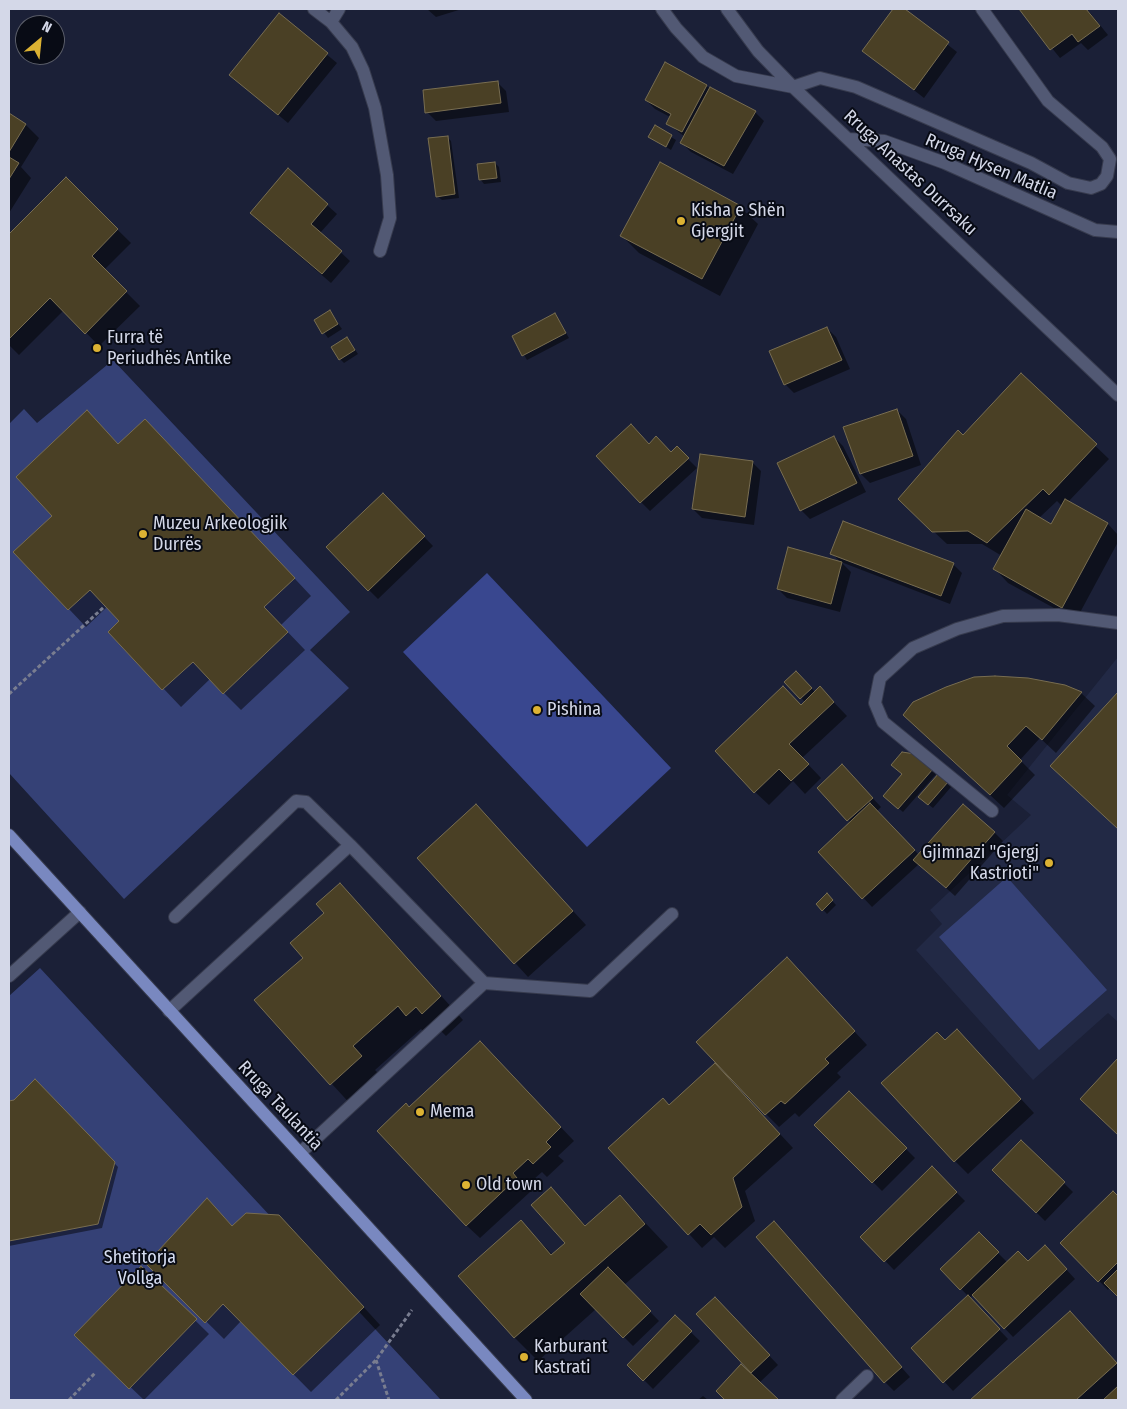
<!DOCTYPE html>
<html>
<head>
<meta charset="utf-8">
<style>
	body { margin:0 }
	#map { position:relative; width:1127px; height:1409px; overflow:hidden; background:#1b2037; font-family:"Fira Sans Condensed",sans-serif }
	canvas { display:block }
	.frame { position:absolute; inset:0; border:10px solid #d4d8e8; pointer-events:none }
	.north { position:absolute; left:15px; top:15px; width:50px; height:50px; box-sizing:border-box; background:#080b15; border:1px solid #5a5d69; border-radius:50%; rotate:28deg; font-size:14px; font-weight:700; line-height:20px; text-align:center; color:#d4d8e8 }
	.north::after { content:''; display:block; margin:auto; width:18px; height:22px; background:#dcb233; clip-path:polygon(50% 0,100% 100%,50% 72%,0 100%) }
</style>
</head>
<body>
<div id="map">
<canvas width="1127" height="1409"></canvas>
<div class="frame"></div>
<div class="north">N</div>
</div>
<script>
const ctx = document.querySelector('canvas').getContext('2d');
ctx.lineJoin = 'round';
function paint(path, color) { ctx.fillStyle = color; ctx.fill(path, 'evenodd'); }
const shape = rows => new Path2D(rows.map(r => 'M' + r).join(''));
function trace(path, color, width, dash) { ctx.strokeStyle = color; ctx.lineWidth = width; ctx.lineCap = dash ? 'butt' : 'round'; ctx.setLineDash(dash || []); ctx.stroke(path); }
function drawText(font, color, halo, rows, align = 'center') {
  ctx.font = font + ' "Fira Sans Condensed",sans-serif'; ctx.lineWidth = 4; ctx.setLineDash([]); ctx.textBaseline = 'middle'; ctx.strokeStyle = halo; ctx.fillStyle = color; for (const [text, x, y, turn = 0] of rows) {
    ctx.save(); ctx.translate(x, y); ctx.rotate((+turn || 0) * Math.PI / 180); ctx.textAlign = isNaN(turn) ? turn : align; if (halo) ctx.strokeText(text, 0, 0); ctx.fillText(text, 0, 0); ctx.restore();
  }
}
paint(shape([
	[1118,657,1118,1022,1108,1013,1033,1080,916,950,942,924,930,910,1031,815,1007,795]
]), '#222945');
paint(shape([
	[113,360,350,612,310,650,349,688,124,899,9,773,9,424,24,409,37,423],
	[1007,877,1107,990,1039,1050,939,937],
	[40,968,441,1400,9,1400,9,996]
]), '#354176');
paint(shape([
	[487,573,671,768,587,847,403,652]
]), '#39478f');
paint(shape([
	[427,9,462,9,436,17],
	[895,9,902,9,957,52,924,98,864,51],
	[1020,9,1087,9,1108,35,1088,50,1081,43,1060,58],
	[279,15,337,63,288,123,230,75],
	[497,82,506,91,509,112,436,121,427,112],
	[706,86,755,112,764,121,733,174,691,152,682,143,685,137,667,123,670,117,655,109,646,100],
	[9,114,26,125,39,138,21,167,31,178,9,213],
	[655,127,676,140,671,150,650,137],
	[447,137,451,141,459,198,442,200,437,196],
	[495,163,499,167,501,182,484,184,480,179],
	[288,170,337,214,320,233,350,261,331,283,260,222],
	[66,179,131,243,104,270,140,306,99,346,64,310,19,355,9,345,9,236],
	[740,207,758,224,720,296,639,253,622,236],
	[329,311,342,329,328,338,315,320],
	[555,314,569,338,527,360,513,336],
	[827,328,836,337,850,369,794,393,785,384],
	[347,338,358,354,344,363,340,359],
	[1021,375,1109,459,1068,502,1108,524,1118,535,1118,542,1076,620,1008,583,995,569,1002,556,982,544,947,544,913,512,963,437],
	[1057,501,1062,506,1052,525,1039,518],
	[897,410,906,419,921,465,870,483,861,474],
	[104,429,119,445,162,437,311,596,281,625,305,650,241,710,210,679,181,707,110,632,121,622,107,607,86,627,15,552,54,516],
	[834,437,843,446,866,492,810,519,801,510],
	[649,445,671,454,677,448,697,468,650,511,641,502],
	[752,462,761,471,754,525,702,518,693,509],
	[392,504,433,546,378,599,369,590],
	[832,553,953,564,962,573,950,604,841,562,851,572,840,612,787,598,778,589,841,563],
	[796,672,815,692,820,688,847,716,802,758,821,778,805,794,793,781,769,805,755,792,805,702,786,682],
	[1065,686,1081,693,1095,706,1056,753,1040,738,1020,760,1035,775,1004,808,918,728],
	[1118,693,1118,829,1051,766],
	[932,770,936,774,903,812,889,800,903,774],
	[851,775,881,807,877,811,919,855,994,832,1003,841,955,896,919,864,872,907,820,852,851,823,819,788],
	[939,775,951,787,933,808,924,801],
	[476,806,586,925,528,977,419,858],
	[340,884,463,1020,446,1036,440,1030,431,1038,421,1029,375,1070,385,1080,354,1108,255,1000,305,958],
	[827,895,836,905,827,914,818,904],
	[800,973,867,1045,837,1073,841,1077,799,1117,795,1113,779,1127,766,1114],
	[945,1042,970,1044,1034,1113,968,1174,955,1161],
	[493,1056,574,1141,558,1156,564,1161,547,1177,542,1172,525,1187,530,1192,480,1238,466,1225,409,1109],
	[1118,1060,1118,1134,1081,1099],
	[728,1078,793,1148,745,1191,755,1221,725,1248,714,1237,702,1248,610,1148,670,1106],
	[35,1081,118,1167,102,1228,9,1246,9,1102,15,1101],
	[849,1092,915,1158,882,1191,816,1125],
	[1021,1141,1073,1192,1045,1221,994,1170],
	[932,1168,965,1201,894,1270,862,1237],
	[551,1189,586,1226,620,1196,668,1247,624,1285,659,1321,633,1346,596,1309,538,1361,514,1337,521,1222,553,1255,566,1243],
	[1113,1193,1118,1198,1118,1295,1110,1287,1108,1290,1062,1243],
	[224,1217,233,1227,297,1234,380,1325,311,1392,241,1321,224,1339,148,1264],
	[783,1232,910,1377,894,1391,885,1382],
	[979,1234,1008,1263,1028,1262,1054,1256,1075,1279,1013,1337,973,1295,969,1298,1008,1339,953,1391,913,1348,968,1296,942,1269],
	[141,1267,209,1334,144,1400,76,1335],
	[724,1308,778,1365,759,1383,777,1400,727,1400,718,1391,741,1366,752,1372,698,1314],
	[1070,1313,1118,1365,1118,1400,972,1400],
	[675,1317,700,1341,653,1389,629,1365],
	[703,1396,708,1400,698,1400]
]), '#0007');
const building = shape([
	[893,9,905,9,949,42,914,90,862,51,893,9],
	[1019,9,1086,9,1100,26,1078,42,1072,34,1050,50,1019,9],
	[279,13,328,53,278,115,229,75,279,13],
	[665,62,707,85,682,132,666,124,671,114,645,100,665,62],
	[498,81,501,103,425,113,423,90,498,81],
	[710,87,756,111,724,166,680,143,710,87],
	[9,113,26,124,9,152,9,113],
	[655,125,672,135,666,147,648,137,655,125],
	[448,136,455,194,436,197,428,138,448,136],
	[9,157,19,163,9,179,9,157],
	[495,162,497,178,479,180,477,164,495,162],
	[660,162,741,206,702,279,620,236,660,162],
	[288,168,328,204,311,224,342,251,322,274,250,213,288,168],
	[66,177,118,229,92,256,127,291,85,334,50,298,9,339,9,234,66,177],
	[330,310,338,324,322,334,314,320,330,310],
	[555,313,566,333,522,356,512,336,555,313],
	[827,327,842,360,784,385,769,351,827,327],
	[347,337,355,350,339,360,331,347,347,337],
	[1021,373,1097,444,1049,495,1043,489,987,543,968,531,932,532,898,499,958,430,963,435,1021,373],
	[897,409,913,456,860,474,843,427,897,409],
	[87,410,118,444,145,419,295,578,264,607,288,632,223,694,193,662,162,690,108,632,119,621,90,590,68,610,13,552,52,516,16,477,87,410],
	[631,424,649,444,656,436,671,452,677,446,689,458,640,503,596,456,631,424],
	[834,436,857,483,800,511,777,463,834,436],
	[700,454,753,461,745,517,692,509,700,454],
	[383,493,425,536,368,591,326,547,383,493],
	[1065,499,1108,523,1062,608,993,569,1026,509,1051,524,1065,499],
	[843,521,954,563,941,596,830,554,843,521],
	[788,547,842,562,831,604,777,589,788,547],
	[796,671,812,688,800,699,784,682,796,671],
	[995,676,1028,678,1065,685,1082,692,1042,740,1026,726,1007,746,1022,761,990,795,903,715,913,702,946,687,974,677,995,676],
	[783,686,801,705,820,686,834,702,789,744,809,764,791,781,779,769,754,793,715,751,783,686],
	[1118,692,1118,829,1050,766,1118,692],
	[902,752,915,754,933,769,898,809,883,796,902,774,891,765,902,752],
	[842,764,873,798,847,821,817,788,842,764],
	[939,773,948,782,928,805,918,797,939,773],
	[870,803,915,850,862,899,818,852,870,803],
	[476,804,573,911,514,964,417,858,476,804],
	[963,804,995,832,946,888,913,860,963,804],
	[340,883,441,996,422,1014,416,1007,406,1016,398,1006,353,1046,362,1056,330,1085,254,1000,303,958,290,943,324,913,316,904,340,883],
	[827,893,833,900,822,911,816,904,827,893],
	[787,957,855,1031,825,1059,829,1063,785,1104,781,1101,765,1115,696,1042,787,957],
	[957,1029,1021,1099,954,1162,881,1083,937,1032,945,1040,957,1029],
	[480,1041,561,1127,546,1142,551,1147,533,1164,528,1159,513,1173,517,1178,466,1226,377,1131,406,1103,409,1107,480,1041],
	[1118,1058,1118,1135,1080,1099,1118,1058],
	[715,1063,780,1134,733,1178,742,1207,711,1235,700,1224,688,1235,608,1148,663,1098,669,1105,715,1063],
	[35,1079,115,1162,98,1224,9,1241,9,1101,14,1100,35,1079],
	[849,1091,907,1148,872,1183,814,1125,849,1091],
	[1021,1140,1065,1182,1036,1213,992,1170,1021,1140],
	[932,1166,957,1192,884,1262,860,1237,932,1166],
	[551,1187,585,1226,620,1195,645,1224,514,1338,458,1276,521,1220,551,1255,565,1243,531,1205,551,1187],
	[1113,1191,1118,1196,1118,1262,1098,1282,1060,1243,1113,1191],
	[207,1198,232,1226,246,1213,279,1215,364,1307,293,1375,223,1304,205,1323,146,1264,207,1198],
	[774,1221,902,1367,884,1383,756,1237,774,1221],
	[979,1232,999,1252,960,1290,940,1269,979,1232],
	[1045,1245,1067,1269,1004,1329,972,1295,1018,1251,1028,1261,1045,1245],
	[141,1266,197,1319,129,1389,74,1335,141,1266],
	[608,1267,651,1311,623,1338,580,1294,608,1267],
	[1118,1269,1118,1297,1104,1283,1118,1269],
	[968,1295,1000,1329,943,1383,911,1348,968,1295],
	[715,1297,770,1355,751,1373,696,1314,715,1297],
	[1070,1311,1117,1363,1076,1400,970,1400,1070,1311],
	[675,1315,692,1331,643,1381,627,1365,675,1315],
	[741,1364,779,1400,725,1400,716,1391,741,1364],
	[1118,1386,1118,1400,1103,1400,1118,1386]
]);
paint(building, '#4a4025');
trace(building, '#786d51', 1);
const minor = shape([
	[314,9,331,22,352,47,363,70,375,108,387,175,390,218,380,251],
	[662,9,676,28,703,57,736,76,793,87,820,78,856,87,1031,163,1068,183,1091,188,1101,184,1107,176,1110,159,1102,147,1048,101,982,9],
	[727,9,758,51,793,87,1118,395],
	[331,22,339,9],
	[848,139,884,141,945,163,1095,230,1118,232],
	[992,811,883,722,875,703,880,678,913,648,957,629,1003,616,1058,615,1118,623],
	[175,917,296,801,306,802,350,845,484,983,590,991,672,914],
	[9,976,80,912],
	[169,1011,350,845],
	[300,1153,484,983],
	[842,1400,867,1376]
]);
const major = shape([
	[9,835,526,1400]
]);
trace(minor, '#373b4e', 14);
trace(major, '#373b4e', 14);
trace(shape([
	[9,694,105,606],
	[376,1360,389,1400],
	[69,1400,96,1372],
	[336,1400,376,1360,412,1310]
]), '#797d90', 3, [4, 2.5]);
trace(minor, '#525974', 12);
trace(major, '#7988c0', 12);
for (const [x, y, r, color] of [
	[681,221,5,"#dcb233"],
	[97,348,5,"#dcb233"],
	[143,534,5,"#dcb233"],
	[537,710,5,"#dcb233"],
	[1049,863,5,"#dcb233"],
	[420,1112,5,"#dcb233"],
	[466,1185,5,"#dcb233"],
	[524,1357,5,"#dcb233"]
]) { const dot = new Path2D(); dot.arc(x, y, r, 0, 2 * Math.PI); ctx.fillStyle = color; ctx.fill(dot); trace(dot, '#080b15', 2); }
drawText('18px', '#d4d8e8', '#080b15', [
	["Rruga Hysen Matlia",991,167,23],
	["Rruga Anastas Durrsaku",910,173,43],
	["Rruga Taulantia",280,1106,47]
]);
drawText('18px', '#d4d8e8', '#080b15', [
	["Kisha e Shën",691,211],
	["Gjergjit",691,232],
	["Furra të",107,338],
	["Periudhës Antike",107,359],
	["Muzeu Arkeologjik",153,524],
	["Durrës",153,545],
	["Pishina",547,710],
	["Gjimnazi \"Gjergj",1039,853,"right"],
	["Kastrioti\"",1039,874,"right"],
	["Mema",430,1112],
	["Old town",476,1185],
	["Karburant",534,1347],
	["Kastrati",534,1368]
], 'left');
drawText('18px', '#d6ddf2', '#080b15', [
	["Shetitorja",140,1258],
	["Vollga",140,1279]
]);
</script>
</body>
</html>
